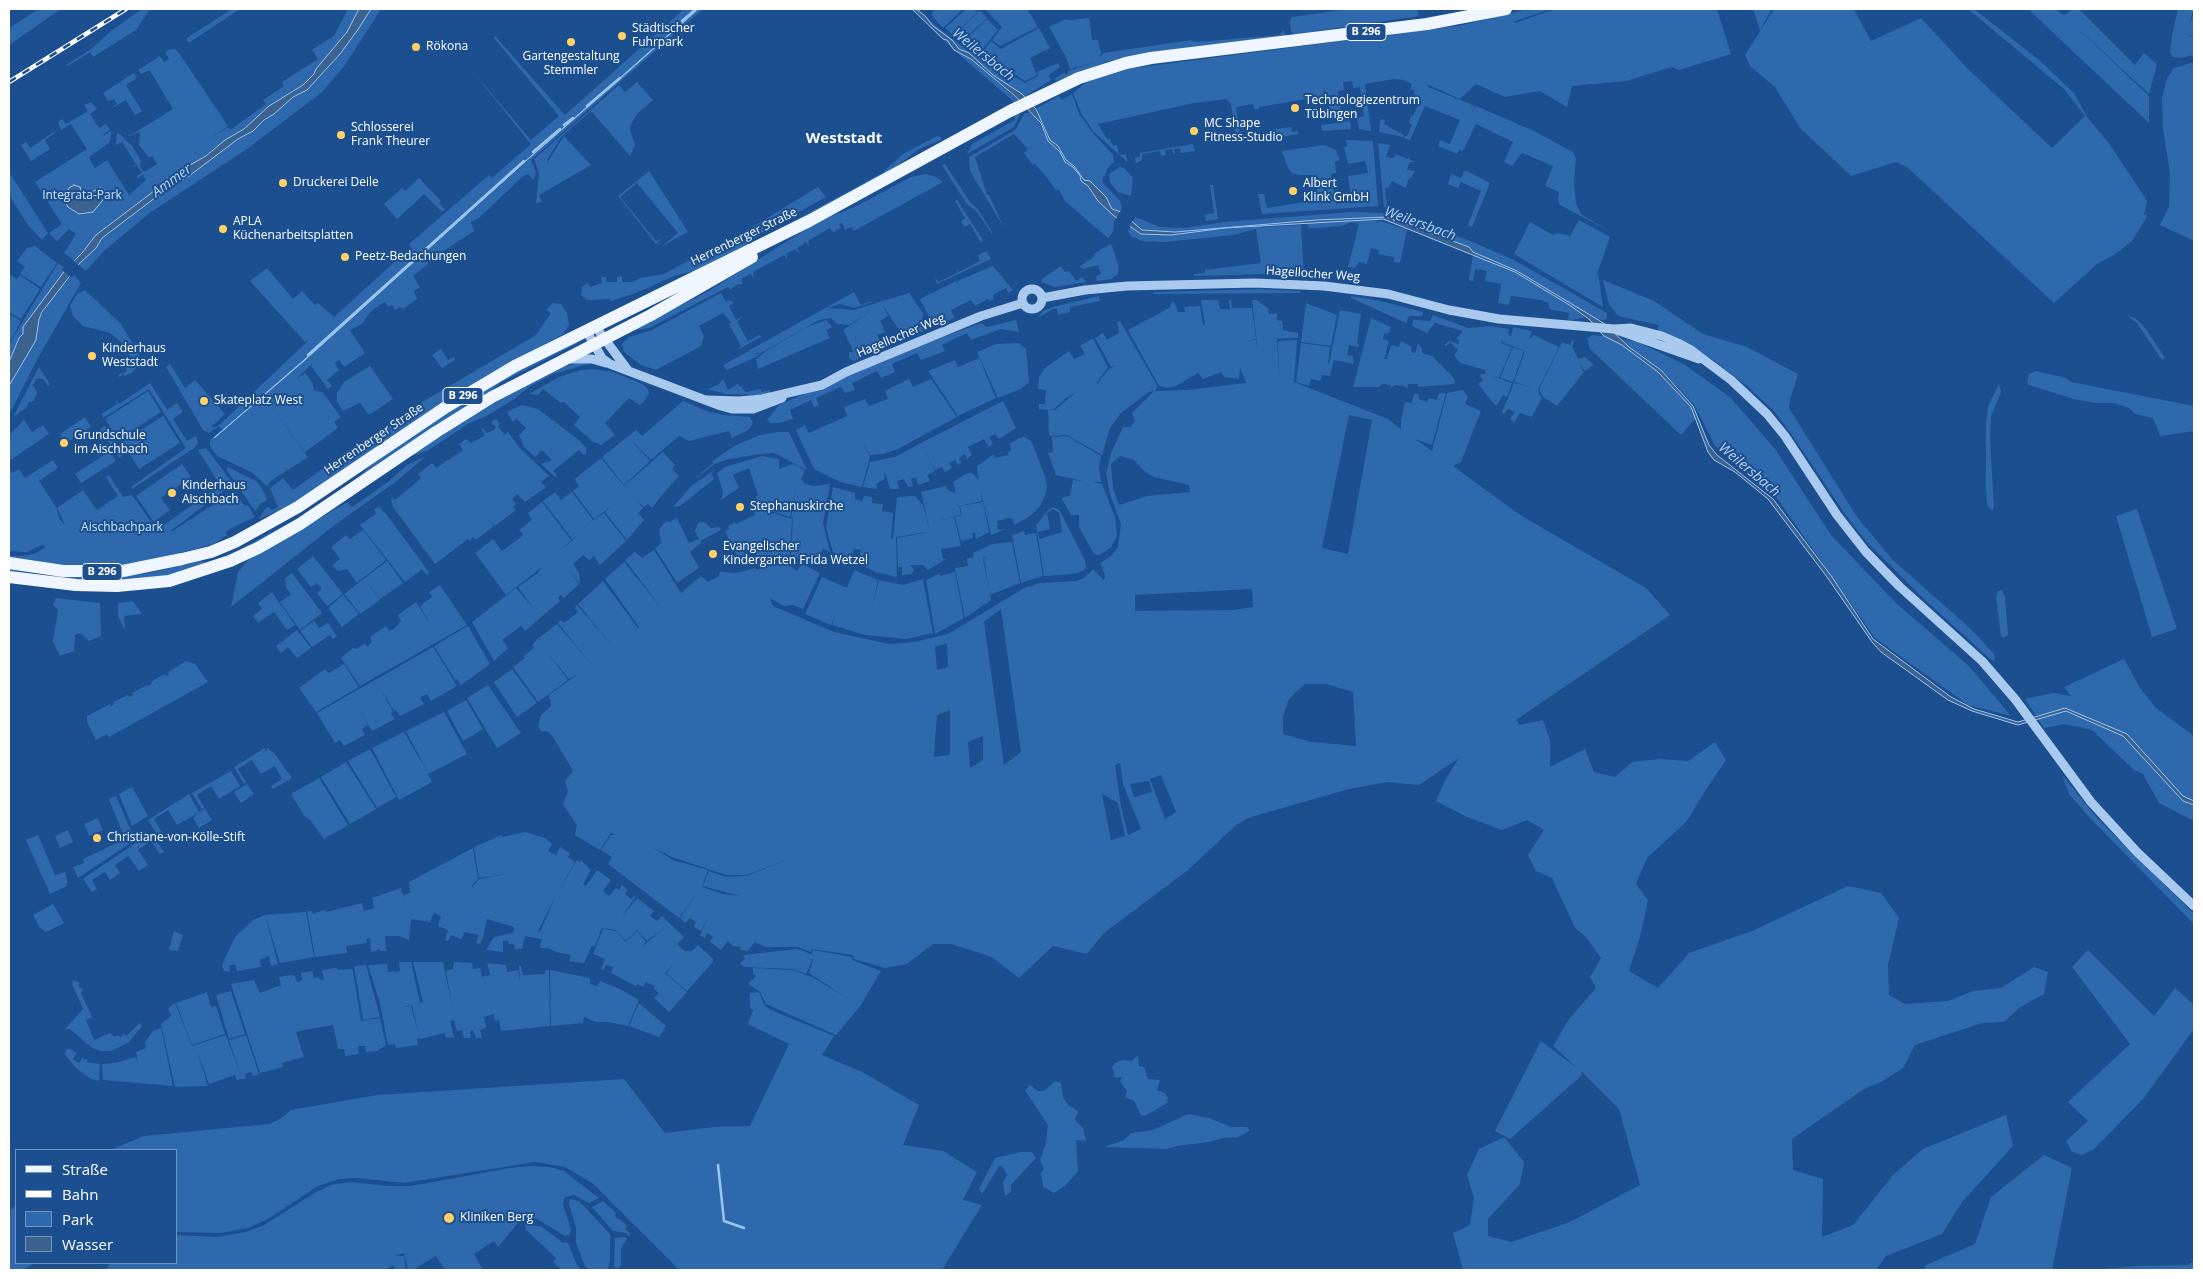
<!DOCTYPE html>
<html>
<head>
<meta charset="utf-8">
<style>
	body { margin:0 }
	#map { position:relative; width:2203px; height:1279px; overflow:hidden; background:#1b4f8f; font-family:"Open Sans",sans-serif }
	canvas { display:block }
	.frame { position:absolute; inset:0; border:10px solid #fff; pointer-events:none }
	.legend { position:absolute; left:15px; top:1149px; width:162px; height:115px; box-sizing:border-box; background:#1b4f8f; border:1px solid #7695bc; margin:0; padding:6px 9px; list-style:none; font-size:15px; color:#fff }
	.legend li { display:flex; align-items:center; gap:10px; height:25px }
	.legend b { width:25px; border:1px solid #7695bc }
</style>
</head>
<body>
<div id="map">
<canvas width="2203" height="1279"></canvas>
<div class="frame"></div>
<ul class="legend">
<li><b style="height:6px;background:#f0f6ff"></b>Straße</li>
<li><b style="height:6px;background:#fff"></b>Bahn</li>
<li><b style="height:14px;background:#2e69ad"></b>Park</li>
<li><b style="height:14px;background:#3c6290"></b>Wasser</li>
</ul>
</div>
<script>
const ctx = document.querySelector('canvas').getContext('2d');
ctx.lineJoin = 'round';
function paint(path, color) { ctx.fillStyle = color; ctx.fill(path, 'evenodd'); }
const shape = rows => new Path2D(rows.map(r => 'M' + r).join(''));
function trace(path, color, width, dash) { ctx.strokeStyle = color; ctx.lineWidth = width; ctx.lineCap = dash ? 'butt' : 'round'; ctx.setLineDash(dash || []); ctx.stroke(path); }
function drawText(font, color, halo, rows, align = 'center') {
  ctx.font = font + ' "Open Sans",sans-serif'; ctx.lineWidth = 4; ctx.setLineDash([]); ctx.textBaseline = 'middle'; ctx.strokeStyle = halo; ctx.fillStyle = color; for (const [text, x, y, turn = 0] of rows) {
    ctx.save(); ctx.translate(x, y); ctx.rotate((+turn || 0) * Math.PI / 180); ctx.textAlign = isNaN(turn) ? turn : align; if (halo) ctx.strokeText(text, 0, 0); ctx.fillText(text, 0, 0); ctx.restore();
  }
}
paint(shape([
	[39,9,61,9,9,45,9,28],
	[142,9,150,9,136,30,93,57,90,52,68,66,66,65,90,50,111,31],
	[232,9,240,9,190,42,187,41,187,38],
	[348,9,359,9,347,32,314,74,303,85,269,106,244,129,225,140,206,156,169,177,154,191,98,233,78,257,73,260,64,253,76,234,69,229,57,241,49,233,62,224,35,182,87,149,71,124,61,130,58,122,62,119,66,124,88,111,84,105,91,102,94,105,97,109,90,114,99,128,106,124,110,130,103,134,104,135,111,131,111,133,110,142,89,157,91,162,95,168,107,160,129,195,146,180,143,175,138,178,137,176,142,173,137,165,131,167,136,164,122,142,116,145,117,133,121,135,133,147,141,161,140,166,144,172,157,164,152,156,149,157,146,154,139,145,140,132,130,136,127,135,131,135,173,109,150,71,147,71,141,74,138,70,160,56,164,62,169,59,165,52,170,49,175,49,179,53,228,126,205,142,228,127,230,130,266,104,263,100,284,86,282,82,318,59,312,50,334,36],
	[371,9,381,9,345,65,321,93,247,149,148,214,103,252,86,271,78,265,96,248,102,238,111,230,238,139,249,134,293,97,307,90,340,54,359,28],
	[684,9,703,9,531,160,536,172,534,180,528,174,522,177,480,217,471,222,474,231,427,262,428,264,413,276,420,287,414,291,417,299,403,309,401,307,395,310,392,305,388,307,385,302,383,303,371,311,362,324,350,330,365,353,344,367,339,360,335,363,339,370,327,380,332,386,328,389,311,366,313,363,296,379,305,373,312,382,314,390,323,393,341,417,334,422,338,428,305,452,269,403,308,457,272,480,267,486,251,472,217,456,210,446,210,440,222,429,218,427,209,433,203,430,166,367,170,364,185,388,195,380,225,414,211,427,217,427,309,340,305,342,250,281,267,268,293,299,302,291,315,305,318,303,334,317,411,247,409,244,489,175,492,178,531,144,468,66,531,140,559,116,494,38,495,36,565,115],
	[911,9,943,39,947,40,954,50,971,59,1018,100,1014,102,954,50],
	[916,9,918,9,936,26,968,51,986,58,980,55,991,41,1001,49,1039,28,1050,48,1030,58,1037,75,1025,81,1010,71,987,59,1025,83,1038,76,1037,72,1058,63,1060,67,1049,75,1051,80,1024,97,993,75,969,54,959,49,952,40,941,34],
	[933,9,963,9,943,28,932,16],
	[966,9,979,11,953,35,945,28],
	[985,9,1027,9,1038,27,1000,46,992,40,1002,27],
	[1348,9,1417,9,1419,16,1296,34,1291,32,1290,20,1292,17],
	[1528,9,1551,9,1515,21,1515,23,1555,9,1717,9,1731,54,1679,70,1672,67,1626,81,1572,86,1567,107,1540,91,1505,97,1476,84,1460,99,1429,85,1428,87,1475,106,1472,112,1476,106,1536,132,1573,152,1576,158,1574,181,1576,204,1582,215,1611,232,1560,205,1558,201,1559,192,1545,186,1553,166,1522,153,1512,166,1504,162,1513,142,1476,124,1463,151,1459,150,1457,154,1438,146,1440,140,1450,144,1460,120,1425,106,1410,140,1404,138,1405,136,1407,136,1412,125,1409,123,1411,116,1405,113,1413,116,1418,105,1411,102,1415,91,1410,89,1412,84,1404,80,1394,79,1365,84,1371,131,1359,129,1357,118,1364,116,1360,87,1353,88,1352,81,1343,82,1344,90,1338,91,1342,119,1332,120,1324,86,1325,96,1259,107,1259,109,1255,110,1253,104,1236,107,1241,143,1237,143,1231,104,1226,99,1194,103,1098,124,1107,139,1110,139,1113,146,1117,145,1119,155,1126,154,1127,162,1093,131,1082,115,1073,93,1084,84,1096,78,1126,69,1364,38,1375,41,1389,35,1463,25],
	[1753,9,1772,9,1760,30],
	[1774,9,1854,9,1871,41,1921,18,1967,68,2052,148,2085,116,2064,89,1968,9,1974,9,2039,60,2074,93,2087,117,2108,142,2144,196,2147,202,2144,214,2147,216,2143,223,2132,241,2114,255,2097,264,2054,303,1907,167,1896,162,1851,176,1800,128,1775,87,1750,66,1745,55],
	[2028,9,2056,9,2064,16,2072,9,2079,9,2135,65,2144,53,2157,64,2149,94,2070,21,2149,96,2149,123],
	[2178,9,2194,9,2189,24,2194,14,2194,36,2185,34,2194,38,2194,55,2180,58,2173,57,2170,53,2172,35],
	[980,11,987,18,962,41,954,35],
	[1089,18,1092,40,1098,40,1101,53,1099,57,1104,53,1191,40,1195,42,1209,41,1279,35,1284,30,1285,36,1110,61,1056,81,1055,78,1064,73,1067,75,1068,71,1096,62,1070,69,1066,57,1049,27,1066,19,1070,20],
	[987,19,998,30,979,53,963,42],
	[2194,62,2194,241,2160,225,2169,207,2170,173,2163,129,2162,99,2167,78,2174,68],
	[134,73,137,78,126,85,142,111,135,115,126,100,114,107,113,106,117,104,114,99,108,101,103,93],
	[637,82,653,100,637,114,631,124,630,130,635,145,630,156,591,111,561,137,547,160,547,163,564,136,591,165,539,195,542,202,536,203,539,173,534,159,619,85,625,92],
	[1072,94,1079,114,1093,133,1113,155,1114,162,1107,169,1105,176,1103,177,1103,183,1120,201,1122,208,1120,212,1112,209,1106,197,1090,181,1084,180,1066,160,1059,148,1050,140,1044,124,1040,119,1037,108,1059,96,1062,100],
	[1021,112,1014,127,967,154,972,144,1015,120,1014,116],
	[1025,113,1030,113,1038,120,1049,142,1063,156,1065,162,1073,167,1082,182,1088,186,1092,193,1117,217,1114,221,1113,232,1108,238,1065,201,1059,190,1056,190,1044,174,1035,164,1033,165,1024,153,1028,149,1014,134,975,157,987,195,989,195,1004,228,970,171,969,157,1015,130],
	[1382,119,1385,120,1384,124,1404,135,1403,137,1379,132,1380,121],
	[1350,121,1351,129,1322,131,1321,125],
	[1291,127,1292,132,1298,131,1298,134,1259,141,1259,139,1270,137,1269,130],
	[54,132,55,133,45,140,50,149,31,161,21,145,26,142,30,148],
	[937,136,941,137,941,140,919,149,889,172,769,237,768,235,882,173,903,154],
	[1346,140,1373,141,1378,206,1262,214,1258,194,1264,194,1267,208,1318,200,1316,184,1319,183,1318,177,1312,178,1311,175,1299,175,1292,173,1287,166,1282,151,1324,145,1336,150,1340,160,1335,162,1336,173,1331,174,1336,204,1352,202,1348,176,1368,173,1365,161,1348,164,1344,147,1347,146],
	[1378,143,1390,145,1386,157,1394,158,1395,155,1398,155,1408,159,1410,152,1409,159,1415,162,1410,162,1407,169,1413,171,1415,170,1411,178,1409,178,1406,188,1392,181,1388,188,1385,188,1387,207,1391,207,1392,209,1384,207],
	[1193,144,1195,151,1181,153,1180,148,1174,149,1175,154,1173,154,1172,149,1165,150,1166,155,1161,156,1160,151,1142,154,1142,160,1136,163,1135,158,1140,157,1140,153],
	[945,164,970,202,977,208,992,232,992,234,977,212,966,203,942,165],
	[1120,167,1124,168,1133,178,1131,196,1118,192,1110,182,1109,174],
	[1465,170,1490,183,1472,227,1468,225,1481,191,1461,182,1458,188,1448,184,1451,174,1461,178],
	[649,171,688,232,662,246,678,233,637,183,620,197,656,241,662,238,656,244,618,196],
	[9,172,48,233,42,240,28,225,9,195],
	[926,174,936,177,943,182,854,231,851,227,845,230,842,223,839,224,841,228,833,232,830,228,808,241,810,247,806,242,797,248,799,253,795,249,786,254,788,260,784,255,753,272,754,278,750,274,741,279,743,284,739,284,733,287,731,290,728,287,649,328,630,331,707,292,819,221,857,206,911,177],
	[419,178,441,201,439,203,445,210,442,212,424,194,397,219,384,204,402,188,405,191],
	[1210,185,1213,185,1218,219,1206,221,1205,215,1214,213],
	[818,187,826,197,760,234,749,244,694,271,674,276,636,293,611,301,610,299,587,300,581,295,582,287,588,283,590,287,602,283,601,277,606,277,606,282,617,282,617,277,622,276,622,282,633,282,640,278,664,274,754,226],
	[957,200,983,240,981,243,970,224,964,227,961,221,965,218,955,201],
	[1352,212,1387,213,1468,240,1514,260,1607,313,1607,318,1604,320,1595,319,1517,271,1473,252,1469,247,1386,217,1316,220,1175,232,1142,230,1133,222,1135,217,1160,227,1185,228,1224,222],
	[1377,219,1379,220,1375,223,1381,221,1407,230,1400,263,1394,262,1394,257,1378,254,1379,250,1371,248,1367,264,1359,262,1355,268,1348,267,1359,224,1352,222,1342,226,1318,228,1309,228,1307,225,1308,223],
	[1579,220,1610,237,1597,274,1594,287,1598,273,1603,307,1514,254,1530,222,1553,235,1558,233,1570,236],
	[1301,225,1304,276,1264,274,1194,276,1194,274,1205,273,1205,270,1261,263,1256,229,1233,235,1165,242,1142,241,1131,236,1128,231,1131,227,1135,231,1171,235,1210,230,1262,226,1261,230,1263,227],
	[1110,244,1112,246,1118,265,1118,274,1111,279,1097,281,1096,276,1101,274,1098,265,1083,269,1079,267,1095,256,1094,254],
	[35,246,57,263,41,287,20,274,25,267,17,261,27,248],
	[984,252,987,252,991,259,937,284,935,278,939,282,958,272,955,267,959,272,980,261,978,255],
	[1473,255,1516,272,1571,306,1585,318,1568,320,1569,313,1549,309,1549,303,1540,300,1511,296,1509,305,1498,303,1501,284,1485,281,1487,271,1475,269,1473,281,1469,280],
	[58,263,66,269,30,319,9,362,9,370,9,347,14,336],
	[993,266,1013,290,1009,293,1006,288,994,294,993,300,990,301,988,299,975,306,971,300,951,310,954,318,934,327,920,299,956,281,960,287,957,281],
	[1061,266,1065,272,1069,271,1076,281,1082,277,1086,282,1055,287,1041,282,1043,278],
	[9,274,17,279,20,275,40,289,21,319,9,312],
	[73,274,81,283,38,358,9,415,9,386,36,340,39,319,53,297],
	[1603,280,1654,301,1703,334,1747,347,1798,374,1790,400,1779,391,1790,400,1789,408,1857,517,1893,560,1972,630,1994,654,1995,661,1990,659,1923,598,1866,541,1845,514,1790,432,1774,411,1747,386,1713,360,1683,341,1658,331,1658,325,1618,316,1609,304],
	[1259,289,1300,291,1301,293,1154,294,1154,292],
	[85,290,120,323,137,350,141,360,133,372,125,376,123,374,119,377,118,375,127,371,125,366,133,361,121,342,110,333,83,326,73,316,70,306,77,294],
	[854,292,861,305,871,301,872,302,855,308,840,304,828,308,854,310,909,293,923,313,922,322,925,330,911,337,909,331,903,333,905,339,882,304,888,316,880,321,885,332,877,335,883,348,873,352,870,347,866,349,867,355,854,361,849,358,849,352,854,352,843,330,872,310,849,325,837,324,831,318,819,320,761,353,750,353,748,351],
	[721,293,726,302,730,300,734,303,729,306,736,320,743,317,737,322,748,341,760,335,761,337,737,350,741,346,729,324,731,322,723,313,699,326,704,336,701,346,656,370,641,365,624,352,622,344,629,337,652,330],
	[1099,296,1100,301,1070,307,1070,312,1058,315,1057,309,1053,309,1038,318,1043,311,1053,307],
	[1351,296,1381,301,1423,312,1422,316,1409,316,1406,323,1351,298],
	[1201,300,1218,300,1220,309,1230,309,1229,300,1231,300,1232,308,1252,308,1256,339,1246,341,1256,340,1258,353,1252,300,1256,300,1268,308,1269,314,1277,313,1277,320,1282,321,1283,330,1298,333,1298,338,1267,339,1277,339,1279,379,1278,341,1297,340,1294,382,1388,419,1401,429,1401,420,1405,402,1412,403,1414,394,1419,394,1419,399,1427,402,1429,398,1437,400,1439,393,1446,393,1432,445,1415,439,1432,451,1447,393,1463,390,1468,397,1465,404,1481,411,1461,462,1453,466,1520,515,1646,588,1670,615,1516,720,1520,725,1543,720,1550,740,1550,767,1585,749,1594,772,1615,777,1632,762,1660,759,1688,761,1715,742,1726,760,1703,794,1687,821,1647,858,1636,884,1648,900,1640,937,1629,971,1658,988,1689,953,1752,931,1848,886,1881,893,1899,918,1888,965,1889,995,1905,1004,1948,1001,1973,991,2001,988,2034,967,2048,972,2044,994,2019,1008,2004,1022,1982,1023,1915,1045,1903,1068,1883,1081,1864,1089,1792,1139,1793,1170,1823,1179,1822,1237,1853,1225,1893,1175,1923,1149,2006,1115,2013,1146,1962,1202,1942,1234,1886,1256,1876,1270,1463,1270,1453,1233,1470,1225,1474,1198,1467,1175,1479,1149,1504,1137,1524,1162,1520,1184,1488,1219,1488,1236,1511,1242,1570,1222,1640,1185,1619,1109,1581,1071,1582,1075,1510,1139,1495,1131,1541,1041,1577,1068,1553,1046,1569,1019,1596,988,1590,977,1601,958,1586,937,1575,928,1552,878,1536,871,1528,855,1544,830,1527,820,1502,830,1467,817,1436,801,1445,780,1459,758,1419,785,1387,782,1349,789,1248,818,1235,826,1188,870,1104,933,1087,954,1053,946,1019,978,992,957,951,944,933,944,907,964,885,968,854,959,853,955,812,949,811,952,798,947,765,947,755,942,748,951,740,950,741,947,733,946,728,941,721,950,710,942,713,937,707,933,705,938,700,935,708,918,701,931,694,927,696,922,690,918,685,923,680,918,699,891,679,918,608,864,612,857,601,850,611,835,617,835,611,833,600,850,575,835,577,824,575,823,563,804,568,792,565,781,573,771,553,737,548,732,541,731,538,726,541,715,551,706,549,695,579,673,569,679,547,652,568,680,538,702,513,667,525,658,524,656,534,648,533,644,538,638,541,642,539,638,557,624,591,664,558,623,561,620,564,623,578,612,575,608,577,605,614,648,578,604,603,581,638,628,639,627,605,579,624,562,662,609,625,560,635,552,642,558,654,550,681,593,701,576,708,582,718,577,720,572,736,573,755,568,757,570,790,557,787,564,797,571,802,564,820,573,803,609,793,605,784,606,770,598,773,606,834,632,889,644,914,642,948,634,1026,587,1041,583,1076,581,1084,578,1093,569,1104,580,1105,576,1100,563,1112,555,1118,547,1121,524,1110,494,1106,473,1111,453,1123,427,1130,427,1135,421,1132,413,1154,391,1149,392,1121,413,1110,428,1102,455,1067,435,1049,436,1048,410,1055,410,1076,392,1065,399,1053,410,1039,409,1039,404,1045,404,1046,390,1038,389,1039,377,1045,368,1069,351,1074,359,1085,354,1080,346,1093,338,1108,368,1096,383,1092,381,1099,384,1098,382,1109,369,1116,365,1111,367,1095,338,1103,333,1107,340,1119,333,1117,322,1120,321,1158,387,1155,391,1187,390,1262,381,1246,383,1240,367,1239,379,1224,377,1221,372,1203,379,1198,373,1176,386,1167,388,1159,386,1128,330,1169,308,1172,302,1174,302,1178,312,1185,312,1184,307,1200,306,1203,325,1205,325],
	[1349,415,1372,420,1348,554,1322,548],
	[1120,456,1134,460,1144,471,1154,477,1189,485,1190,492,1147,496,1119,505,1113,488,1111,464],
	[1252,589,1253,607,1234,610,1135,611,1135,595],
	[1001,609,1021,752,1004,765,984,622],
	[947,643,948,667,937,670,935,647],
	[1305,684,1326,684,1353,692,1356,746,1311,742,1283,734,1283,716,1289,699],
	[950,710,950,755,934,757,937,715],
	[983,736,983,760,970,768,968,742],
	[1120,763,1123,784,1141,829,1128,835,1121,807,1115,765],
	[1161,775,1176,812,1165,819,1150,779],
	[1149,781,1152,792,1134,797,1130,784],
	[1102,794,1118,803,1125,836,1111,840],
	[652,847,672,857,726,875,747,875,789,859,747,876,726,877,709,871,703,886,740,896,723,894,702,887,708,870,673,860],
	[553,303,561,304,567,313,569,325,563,334,482,378,288,507,259,519,265,509,268,507,272,510,278,507,270,488,283,478,293,490,346,452,424,401,536,335,551,313,546,310],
	[1306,303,1337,315,1331,346,1301,342],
	[1340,310,1361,314,1357,343,1359,344,1358,347,1349,345,1347,355,1352,356,1354,360,1353,364,1334,360,1330,376,1322,375,1320,381,1311,379,1309,386,1296,382,1301,343,1330,347,1328,362,1329,364],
	[9,314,21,321,9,344],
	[1433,315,1468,328,1491,326,1509,329,1508,335,1511,336,1513,327,1532,331,1529,339,1534,335,1559,347,1538,389,1539,394,1542,398,1532,417,1520,413,1514,423,1510,419,1515,412,1508,409,1504,414,1502,412,1514,383,1533,387,1514,382,1525,351,1502,342,1502,338,1501,343,1512,347,1499,378,1488,375,1512,383,1507,397,1503,395,1497,405,1495,405,1478,384,1483,380,1480,376,1482,374,1485,374,1486,370,1460,363,1454,355,1458,350,1450,342,1446,346,1444,345,1449,341,1458,344,1459,340,1456,339,1463,331,1435,323,1427,333,1412,326,1413,320,1430,321],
	[2127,316,2135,318,2146,329,2165,358,2162,360,2137,323],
	[1371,318,1391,327,1389,333,1384,334,1383,339,1389,341,1384,359,1387,359,1391,345,1399,347,1401,341,1412,347,1411,352,1415,353,1418,344,1422,348,1422,353,1432,356,1452,376,1455,381,1454,384,1418,387,1417,384,1408,384,1407,389,1404,386,1395,385,1391,388,1391,385,1382,384,1379,387,1353,387],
	[826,320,832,327,826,330,830,338,758,369,756,359,766,351,807,327],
	[1016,320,1019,332,1001,329,971,340,967,333,942,345,945,351,921,360,917,353,892,364,895,372,881,378,877,371,852,383,855,390,845,393,841,387,816,398,819,405,814,407,811,400,790,410,793,419,778,423,770,423,767,420,779,405,886,358,981,323,987,327],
	[1592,335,1604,336,1622,345,1658,372,1691,407,1696,418,1681,435,1590,349,1587,339],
	[1573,339,1574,341,1572,346,1578,359,1585,357,1594,365,1585,371,1578,363,1584,372,1557,406,1543,397,1539,389,1562,342,1570,345],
	[1619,339,1638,342,1685,365,1730,397,1775,449,1831,535,1897,604,1969,666,2011,716,1968,705,1875,638,1772,491,1715,446,1695,406,1661,369],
	[577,340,578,343,500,383,489,393,269,538,233,553,300,517,351,483,374,463,417,432,497,382],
	[1019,343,1026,349,1029,382,1021,389,998,398,977,352,996,344],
	[1513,347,1524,351,1513,382,1500,378],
	[441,349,448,360,454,357,455,360,442,368,432,355],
	[747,352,760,354,754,358,727,370,723,365],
	[979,358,996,398,958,416,928,371,955,360,958,367],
	[578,363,592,363,553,374,529,387,514,399,485,417,471,422,427,451,408,457,464,420,508,395,565,366],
	[370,366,393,399,369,415,360,403,343,411,337,401,337,393,344,382],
	[39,367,50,384,48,386,43,379,37,378,33,385,37,392,34,401,29,402,26,408,13,417],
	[593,369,613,372,642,384,647,388,649,393,646,399,640,405,629,398,605,423,615,435,601,445,593,442,574,425,580,417,564,402,561,403,543,389,538,395,529,394,559,377,581,370],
	[2036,371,2066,378,2071,382,2194,406,2194,431,2160,436,2153,418,2135,414,2129,408,2114,403,2096,403,2074,399,2029,385,2027,382,2029,374],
	[723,379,728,390,738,384,740,387,744,385,742,388,746,392,760,389,762,392,770,390,770,393,760,395,726,394,691,385,708,389,718,385],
	[909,379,913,387,931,379,957,417,898,449,883,454,870,455,859,436,870,456,862,487,840,482,814,469,796,430,805,425,809,433,847,416,844,407,865,399,869,406,888,399,885,391],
	[150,383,168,411,168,409,177,403,183,412,173,419,187,441,196,436,198,443,194,448,132,489,131,487,186,448,149,389,103,418,102,414,117,404,116,401,119,404],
	[1999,384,2001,392,1991,416,1990,438,1994,507,1993,510,1991,510,1987,505,1986,488,1986,423,1988,406],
	[148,391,161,412,118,440,105,419],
	[683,401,707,411,723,415,750,417,753,423,748,430,732,438,729,431,689,441,679,436,651,460,631,440,650,461,624,485,602,457,636,430,642,436],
	[1003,401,1016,428,999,439,995,434,989,437,993,444,989,447,984,439,968,447,972,455,967,459,965,454,959,458,961,463,958,465,955,460,949,463,952,468,945,472,942,467,935,470,921,443],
	[522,405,538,409,580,441,586,448,586,454,584,455,579,450,553,471,557,475,555,477,541,464,552,460,542,450,535,457,524,447,519,435,526,428,517,419,513,422,507,412],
	[163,416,180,443,139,469,122,442],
	[85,417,91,427,66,443,60,434],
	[496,419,500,424,498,427,505,435,508,432,520,448,549,476,541,482,546,487,525,502,517,494,512,499,516,504,513,507,516,510,495,526,486,517,494,526,476,540,473,537,470,541,468,539,435,564,393,507,391,499,392,497,395,500,412,486,421,478,418,474,432,463,436,468,463,450,459,444,466,439,471,443,484,436,485,434,481,429,482,428,487,433,494,430,496,427,491,422],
	[24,420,32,432,43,425,49,434,9,461,9,435],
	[105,426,124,454,119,458,100,429],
	[778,432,789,432,807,470,774,453,760,454,729,459,715,464,693,480,713,463,712,461,736,445,760,435],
	[1067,436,1101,456,1099,467,1101,482,1092,482,1102,484,1115,517,1117,536,1111,547,1100,555,1094,554,1079,527,1079,515,1071,515,1062,499,1063,497,1070,496,1073,480,1083,481,1056,475,1048,453,1053,452,1052,437],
	[1024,437,1031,441,1033,445,1045,477,1047,487,1045,496,1040,506,1030,516,1018,523,1014,525,1013,519,1009,518,997,521,998,530,1006,529,991,535,981,492,982,501,959,506,961,515,930,522,954,517,961,546,941,549,943,559,946,559,928,570,923,565,910,565,914,570,912,574,902,575,902,567,898,567,897,538,925,533,927,539,925,533,928,532,896,537,897,577,875,572,857,562,861,550,854,549,851,559,833,552,826,528,833,487,855,493,855,499,862,501,864,496,872,497,872,503,883,504,882,511,893,513,891,539,893,538,897,497,915,496,923,505,930,531,921,492,946,486,947,489,956,494,953,482,965,474,972,473,979,480,977,466,994,454,995,458,1008,455,1008,452,1011,451,1010,444,1019,438],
	[921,443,935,471,927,475,930,481,918,485,916,477,911,479,913,486,908,487,904,479,897,481,899,489,890,489,884,470,885,479,876,484,877,489,863,487,870,462,895,457],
	[206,448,235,486,222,492,169,532,174,530,233,492,245,506,248,505,255,517,232,528,226,532,227,535,214,544,129,566,86,568,9,558,9,556,20,556,34,554,46,547,42,545,27,552,9,551,9,468,12,473,19,469,25,478,53,460,58,468,39,481,56,507,59,518,65,525,57,508,83,490,97,510,118,496,106,477,109,475,123,497,132,495,180,461,132,495,157,530,220,485,198,450],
	[110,451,116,461,81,483,75,474],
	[663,452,675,465,672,469,679,476,663,494,645,473,663,494,652,508,648,504,644,507,634,497,643,508,638,513,644,520,627,540,605,512,612,506,594,519,573,491,579,486,575,480,576,478,601,458,624,486],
	[426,456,397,481,336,524,231,607,238,572,248,560,346,503,348,503,352,507,388,482,407,465],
	[762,456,779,459,779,469,792,464,798,466,805,471,801,479,805,484,814,486,830,484,823,523,830,552,823,549,815,564,803,559,791,557,793,518,791,518,796,489,790,517,761,508,756,497,758,495,749,468,733,475,739,488,721,500,723,492,717,473,725,467],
	[182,464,191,477,161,498,170,510,154,522,136,496],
	[228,467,256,481,263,490,267,500,260,504,255,511,226,469],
	[716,469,711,474,714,479,680,506,673,507,691,486],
	[555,492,561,500,572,492,593,520,583,527,604,513,626,541,600,565,594,556,589,560,583,555,573,564,579,573,580,584,566,566,579,584,564,598,561,595,558,598,560,601,525,631,521,626,502,640,508,648,494,661,472,622,516,588,534,609,518,587,538,573,542,567,506,595,475,553,493,539,502,551,521,537,523,534,519,530,532,520,528,513,542,502,571,540,559,552,578,535,572,539,543,501],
	[983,502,989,532,976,539,975,533,972,533,973,538,961,541,955,517,962,515,960,506],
	[379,507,386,514,429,572,427,576,422,569,405,582,360,525,376,514,374,509],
	[1054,507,1060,511,1085,560,1086,568,1083,571,1073,574,1044,576,1036,525,1049,509],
	[1053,509,1059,513,1062,532,1039,539,1038,532,1050,529,1047,513],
	[760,509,792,519,790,556,762,566,754,550,738,558,725,531,729,529,728,526,735,522,736,524,755,515,754,512],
	[2137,509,2177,629,2152,637,2116,516],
	[677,518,689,543,699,539,695,531,698,523,705,522,711,528,719,527,721,530,700,541,701,543,690,552,699,568,677,583,655,548,661,543,659,530,666,521,670,522],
	[363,530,386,560,357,583,347,569,338,571,332,565,340,559,331,547,346,535,350,539],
	[1024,531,1025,535,1036,533,1043,576,1021,583,1012,535],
	[1012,542,1020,583,990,595,984,559,988,554,983,559,991,600,965,618,955,568,968,566,967,559,974,557,973,553,992,544],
	[313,556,343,594,327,606,317,593,322,589,317,583,311,587,297,569],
	[200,561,204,562,205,564,176,574,149,579,107,582,9,573,9,569,47,576,108,578,150,573],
	[387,561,403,583,380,599,366,581,380,600,360,614,344,594],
	[854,570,878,580,871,611,879,580,903,585,923,579,933,633,906,639,865,635,832,625,835,616,831,625,805,614,822,577,847,588],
	[955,572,964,618,935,634,926,580,939,574,940,576],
	[292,573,322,613,300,630,280,602,291,595,286,587,285,578],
	[440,585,467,625,360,686,341,658,353,648,357,649,365,643,367,647,372,642,370,637,386,626,389,631,394,629,401,621,398,615,416,602,431,625,420,606,432,597,429,592],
	[2002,590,2005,597,2008,635,2003,638,2001,636,1996,597,1998,591],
	[272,592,295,625,287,630,274,612,258,623,253,616,262,609,258,603],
	[343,595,359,614,342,627,328,608],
	[56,598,100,603,101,636,89,641,80,633,75,635,74,651,60,656,53,642,58,610,53,605],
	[133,601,142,614,124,616,125,630,118,616,118,603],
	[314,621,319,628,328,623,337,636,333,639,330,635,312,647,300,631],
	[468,626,490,664,461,685,457,679,455,680,434,646],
	[297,630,311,648,297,658,288,647,281,653,276,646],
	[433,647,457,686,431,701,427,694,420,698,424,704,400,716,396,710,394,711,380,688,393,712,391,713,395,719,372,731,354,701,368,725,362,729,365,735,344,746,340,740,335,743,317,713],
	[2124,659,2140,688,2156,708,2194,736,2194,821,2159,803,2143,774,2134,770,2092,730,2064,724,2044,728,2025,699,2053,693,2071,696,2064,687],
	[186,661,195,664,208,682,109,737,107,734,96,740,87,722,87,716,110,704,111,706,114,704,113,702,128,695,129,697,133,695,132,693,147,685,148,686,152,684,151,682,164,674,166,676,169,674,168,672],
	[344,664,359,687,316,712,299,688,325,669,329,673],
	[512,669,537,703,517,717,494,682],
	[488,685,521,733,497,748,467,698],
	[466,700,483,729,463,741,447,711],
	[444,712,467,754,428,774,432,782,399,800,372,748,404,732,427,771,406,731],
	[265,748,266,749,262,753,267,750,267,748,275,754,292,778,273,789,271,786,282,779,275,766,261,774,252,760,238,769,246,782,244,784,234,767],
	[370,749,396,797,377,808,348,761],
	[346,762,376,809,350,824,321,777],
	[231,771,240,786,219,799,211,786,197,795,205,808,202,809,192,793],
	[2062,775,2097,818,2194,914,2194,924,2090,818,2069,794],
	[319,778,348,825,324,839,310,820,304,816,291,794],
	[247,784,254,794,241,803,234,792],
	[132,787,148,816,132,826,119,794],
	[189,794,199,812,205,809,212,820,199,828,193,818,198,813,177,825,168,810,154,819,163,834,159,837,148,820],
	[116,796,135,840,78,878,73,867,84,863,83,859,125,839,109,799],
	[98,818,103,830,89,836,84,824],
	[68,830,73,842,60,848,55,836],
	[525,832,545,838,552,844,548,851,556,855,560,847,570,853,568,857,575,862,556,895,538,931,540,932,556,895,577,860,580,862,581,860,591,870,583,884,586,886,597,870,611,880,603,891,609,896,616,888,619,890,622,885,628,890,625,894,631,899,635,895,636,896,621,918,637,898,654,911,650,916,657,921,662,916,684,937,677,944,685,951,692,951,698,945,713,959,713,962,687,991,666,973,676,961,665,973,687,992,669,1012,654,998,659,993,654,989,655,986,650,984,652,981,649,984,646,982,643,987,638,984,636,986,611,973,613,967,606,965,604,970,601,969,605,959,593,954,603,929,616,931,626,942,637,931,646,942,641,948,668,924,647,941,637,930,626,941,616,930,602,928,595,946,592,946,584,963,569,961,571,955,556,952,548,948,540,948,541,939,525,936,522,949,515,949,514,944,509,944,508,941,503,941,503,952,486,950,494,937,513,933,514,927,487,919,483,938,480,944,476,943,479,935,465,932,461,939,451,935,448,941,445,940,448,930,438,926,441,916,434,913,430,922,411,919,409,940,399,936,385,936,386,951,381,951,379,949,376,951,371,952,370,938,366,939,367,943,346,946,347,953,315,957,307,911,312,911,313,914,324,910,327,912,362,903,364,911,374,908,372,898,401,888,404,901,403,895,410,893,409,882,473,848,478,879,473,884,471,889,479,879,506,874,479,878,474,847,502,835,502,837],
	[151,833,164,852,160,854,151,841,138,850,148,865,139,871,128,856,115,865,120,873,110,880,105,872,92,880,97,889,92,892,84,880,84,878,106,863,109,863,108,862,130,847,131,849,131,846],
	[38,835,55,875,65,872,67,881,67,886,50,894,26,840],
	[53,904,64,923,46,932,39,927,33,915],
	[306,912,314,957,280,963,265,915],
	[265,915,278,964,271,966,269,956,260,960,261,967,237,971,235,964,229,966,230,972,224,971,222,965,235,937,253,920],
	[174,931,183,935,178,951,169,950],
	[797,949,811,954,813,950,852,957,852,960,881,971,861,1005,836,1035,766,1004,760,992,748,984,756,976,753,974,753,968,793,970,814,978,847,998,809,973,813,960,810,959,812,961,806,974,793,969,744,967,740,963,745,959,743,956,744,955],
	[2088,950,2154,1016,2175,988,2194,1005,2194,1029,2143,1099,2094,1149,2082,1155,2072,1152,2066,1141,2088,1121,2068,1102,2130,1044,2072,967],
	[399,962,411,962,420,1003,399,1008,411,1006,420,1038,417,1039,418,1045,396,1048,395,1044,388,1045,380,1004,368,965,387,964,388,972,394,971,396,983,394,972,400,971],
	[413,962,443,962,452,1006,446,971,453,969,454,962,472,963,473,969,480,968,482,977,490,975,487,963,506,965,507,972,518,970,520,981,519,966,521,966,523,975,545,974,545,970,549,970,550,1026,501,1031,499,1020,495,1021,494,1014,484,1017,486,1028,480,1030,482,1038,476,1038,473,1030,470,1031,471,1038,464,1038,462,1030,457,1031,454,1020,450,1021,454,1037,446,1038,445,1033,420,1039,412,1005,423,1002],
	[366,965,380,1017,363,1020,354,966],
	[336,968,338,970,352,969,353,971,361,1021,380,1018,386,1045,377,1051,366,1052,365,1046,358,1046,359,1054,345,1056,344,1049,338,1049,333,1025,315,1028,296,1032,304,1057,282,1063,283,1067,260,1073,231,984,254,980,260,993,281,985,279,977,291,975,295,976,297,982,302,980,301,973,312,971,314,978,319,977,320,980,324,980,322,970],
	[550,970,590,978,590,984,597,986,600,981,620,989,639,1000,628,1026,608,1022,596,1022,584,1017,583,1023,551,1026],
	[73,980,79,982,79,987,83,989,81,993,92,1017,86,1020,94,1040,110,1033,115,1037,118,1035,121,1037,124,1033,126,1036,140,1023,142,1026,128,1043,111,1051,101,1051,92,1048,70,1029,65,1029,83,1009,72,984],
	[231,991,245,1034,229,1039,216,995],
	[207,992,211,1007,216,1006,225,1034,192,1045,176,1003],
	[759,992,765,1006,771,1010,834,1036,822,1055,862,1072,919,1105,903,1145,943,1151,977,1172,963,1200,982,1205,942,1270,679,1270,592,1183,565,1167,535,1162,404,1183,357,1178,339,1179,318,1186,268,1219,248,1228,221,1233,176,1232,176,1150,110,1150,144,1136,269,1124,280,1119,291,1110,377,1095,624,1079,665,1133,714,1127,750,1126,789,1044,748,1024,753,1010,750,1008,750,993],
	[175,1003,192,1046,226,1035,242,1079,237,1080,235,1075,209,1084,196,1048,208,1086,175,1087,161,1024,171,1016,168,1008],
	[639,1003,666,1026,659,1037,629,1026],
	[161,1028,173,1086,103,1080,102,1064,115,1063,136,1057,139,1067,136,1052,146,1048,145,1042,153,1031],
	[246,1035,259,1074,253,1076,251,1072,245,1074,246,1078,242,1079,229,1040],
	[66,1049,71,1049,77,1053,73,1059,79,1063,82,1058,88,1060,87,1062,100,1064,99,1081,91,1079,77,1069,65,1055],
	[1138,1055,1139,1066,1144,1067,1148,1079,1160,1080,1157,1090,1165,1093,1168,1098,1167,1103,1145,1116,1141,1115,1134,1101,1125,1097,1127,1091,1120,1081,1122,1077,1115,1078,1112,1067,1115,1063,1123,1060,1132,1061],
	[1055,1081,1061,1083,1063,1097,1068,1105,1078,1111,1075,1120,1083,1128,1086,1141,1076,1140,1078,1171,1066,1185,1054,1193,1043,1187,1041,1173,1044,1169,1040,1160,1046,1143,1048,1125,1025,1090,1030,1085,1038,1091,1044,1091],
	[1188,1114,1209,1118,1231,1127,1247,1127,1249,1129,1249,1131,1238,1137,1224,1138,1209,1142,1177,1146,1167,1149,1104,1147,1124,1140,1131,1133,1153,1130],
	[1021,1152,1032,1152,1036,1158,1011,1185,1011,1192,1005,1196,1003,1182,1007,1175,1002,1166,999,1166,982,1194,979,1189,995,1158],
	[2044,1155,2072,1168,2052,1270,1923,1270,1926,1265,1975,1244,1991,1197],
	[530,1166,550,1167,564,1171,599,1198,589,1203,574,1195,565,1197,563,1204,571,1230,569,1235,565,1236,537,1219,531,1217,523,1219,517,1224,498,1247,494,1241,474,1254,483,1270,445,1270,436,1256,416,1268,417,1270,408,1270,404,1253,394,1256,404,1256,406,1270,396,1270,393,1265,385,1270,106,1270,110,1263,176,1263,176,1235,217,1237,246,1232,264,1225,318,1191,331,1185,351,1182,388,1186,411,1186,510,1168],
	[570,1199,579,1201,610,1234,610,1261,607,1270,590,1270,585,1266,576,1243,576,1228,569,1204],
	[603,1201,616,1213,615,1216,618,1219,620,1219,627,1226,625,1228,631,1235,629,1236,626,1233,613,1231,592,1207],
	[16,1206,16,1263,35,1263,22,1270,9,1270,9,1211],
	[525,1224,542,1227,562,1242,568,1243,577,1265,581,1270,562,1270,553,1262,556,1258,526,1230],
	[624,1237,627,1238,621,1249,621,1266,617,1269,614,1266,615,1238],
	[2194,1261,2194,1270,2092,1270,2137,1266,2188,1265]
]), '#2e69ad');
const water = shape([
	[359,9,371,9,359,28,340,54,307,90,293,97,274,114,264,120,253,131,238,139,189,176,168,188,102,238,96,248,79,264,42,312,39,319,36,340,9,386,9,362,19,338,23,334,23,327,66,269,82,253,96,235,154,191,169,177,206,156,225,140,244,129,269,106,303,85,314,74,316,69,347,32,359,9],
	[698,9,620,79,529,158,305,360,214,438,304,360,529,158,698,9],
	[912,9,916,9,925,16,933,26,952,40,959,49,969,53,993,75,1022,94,1036,109,1050,140,1058,146,1066,160,1074,166,1084,180,1090,181,1106,197,1112,209,1121,212,1142,230,1175,232,1316,220,1386,217,1469,247,1473,252,1517,271,1605,324,1629,347,1661,370,1693,406,1709,445,1717,455,1773,499,1832,577,1873,639,1951,697,1974,709,2018,722,2065,708,2127,734,2183,796,2194,801,2194,805,2183,801,2123,736,2066,711,2018,725,1972,711,1948,700,1881,652,1872,642,1827,577,1768,499,1735,472,1714,460,1708,452,1691,407,1658,372,1622,345,1604,336,1590,320,1571,306,1515,272,1383,219,1225,228,1171,235,1141,234,1114,216,1098,201,1088,186,1081,181,1080,176,1073,167,1065,162,1060,152,1048,141,1041,123,1015,96,971,59,954,50,947,40,943,39,912,9],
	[74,185,80,187,83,196,100,188,105,190,107,195,93,212,79,214,68,207,64,199,69,188,74,185]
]);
paint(water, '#3c6290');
trace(water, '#9cc4f0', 1);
paint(shape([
	[1121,210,1133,219,1129,228,1116,219],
	[71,259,80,266,72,278,62,270]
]), '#1b4f8f');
trace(shape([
	[682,21,696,9],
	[587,106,620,78],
	[564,125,573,118],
	[533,152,560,129],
	[308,355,524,161],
	[718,1165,724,1221,744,1228]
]), '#9cc4f0', 2.5);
trace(shape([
	'1022 299a10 10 0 1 1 20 0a10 10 0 1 1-20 0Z',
	[1042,298,1085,290,1127,286,1255,283,1324,286,1388,294,1449,310,1499,319,1614,329,1631,328,1662,336,1678,343,1691,350,1731,380,1767,414,1785,436,1837,515,1866,552,1899,586,1982,661,2015,699,2091,802,2137,852,2194,906],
	[595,326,627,369],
	[1614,329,1699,359],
	[586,330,602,358,610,364,721,406,732,409,753,409,782,398],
	[570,359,592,359,606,363],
	[707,400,739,401,762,399,822,385,846,372,981,316,1023,303]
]), '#a9c9ee', 9);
trace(shape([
	[9,563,63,571,123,571,182,559,211,552,235,542,298,507,446,407,515,366,809,221,1010,111,1079,78,1126,63,1151,58,1427,24,1506,9],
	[9,577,76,585,117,586,169,581,230,561,258,548,300,524,436,432,492,397,651,315,752,257]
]), '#f0f6ff', 12);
const rail = shape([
	[9,82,126,9]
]);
trace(rail, '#fff', 4.5);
trace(rail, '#1b4f8f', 2.5, [8]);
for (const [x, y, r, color] of [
	[622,36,5,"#ffd166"],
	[571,42,5,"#ffd166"],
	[416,47,5,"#ffd166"],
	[1295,108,5,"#ffd166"],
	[1194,131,5,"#ffd166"],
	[341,135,5,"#ffd166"],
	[283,183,5,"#ffd166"],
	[1293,191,5,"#ffd166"],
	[223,229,5,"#ffd166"],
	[345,257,5,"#ffd166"],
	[92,356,5,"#ffd166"],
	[204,401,5,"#ffd166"],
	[64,443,5,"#ffd166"],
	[172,493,5,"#ffd166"],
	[740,507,5,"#ffd166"],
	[713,554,5,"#ffd166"],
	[97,838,5,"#ffd166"],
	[449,1218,6,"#ffd166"]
]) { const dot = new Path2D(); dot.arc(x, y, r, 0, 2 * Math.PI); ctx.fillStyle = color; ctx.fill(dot); trace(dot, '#1b4f8f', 2); }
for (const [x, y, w] of [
	[1366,32,40],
	[463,396,40],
	[102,572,40]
]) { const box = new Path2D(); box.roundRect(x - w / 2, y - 8.5, w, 17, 4); ctx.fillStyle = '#1b4f8f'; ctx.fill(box); trace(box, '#fff', 1); }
drawText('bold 11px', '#fff', null, [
	["B 296",1366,32],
	["B 296",463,396],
	["B 296",102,572]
]);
drawText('12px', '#fff', '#1b4f8f', [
	["Städtischer",632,29],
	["Fuhrpark",632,43],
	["Rökona",426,47],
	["Gartengestaltung",571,57,"center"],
	["Stemmler",571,71,"center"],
	["Technologiezentrum",1305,101],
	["Tübingen",1305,115],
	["MC Shape",1204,124],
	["Fitness-Studio",1204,138],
	["Schlosserei",351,128],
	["Frank Theurer",351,142],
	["Druckerei Deile",293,183],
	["Albert",1303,184],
	["Klink GmbH",1303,198],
	["APLA",233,222],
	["Küchenarbeitsplatten",233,236],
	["Peetz-Bedachungen",355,257],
	["Kinderhaus",102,349],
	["Weststadt",102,363],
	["Skateplatz West",214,401],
	["Grundschule",74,436],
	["im Aischbach",74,450],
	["Kinderhaus",182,486],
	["Aischbach",182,500],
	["Stephanuskirche",750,507],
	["Evangelischer",723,547],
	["Kindergarten Frida Wetzel",723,561],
	["Christiane-von-Kölle-Stift",107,838],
	["Kliniken Berg",460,1218]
], 'left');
drawText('12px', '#cfe3fa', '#1b4f8f', [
	["Integrata-Park",82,196],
	["Aischbachpark",122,528]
]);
drawText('12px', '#fff', '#1b4f8f', [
	["Herrenberger Straße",744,237,-26],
	["Hagellocher Weg",1313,274,4],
	["Hagellocher Weg",901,336,-23],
	["Herrenberger Straße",374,439,-34]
]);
drawText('italic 14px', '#b5d3f5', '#1b4f8f', [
	["Weilersbach",983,55,39],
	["Ammer",172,181,-36],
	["Weilersbach",1420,224,20],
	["Weilersbach",1749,470,40]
]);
drawText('bold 15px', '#fff', '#1b4f8f', [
	["Weststadt",844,139]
]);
</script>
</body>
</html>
